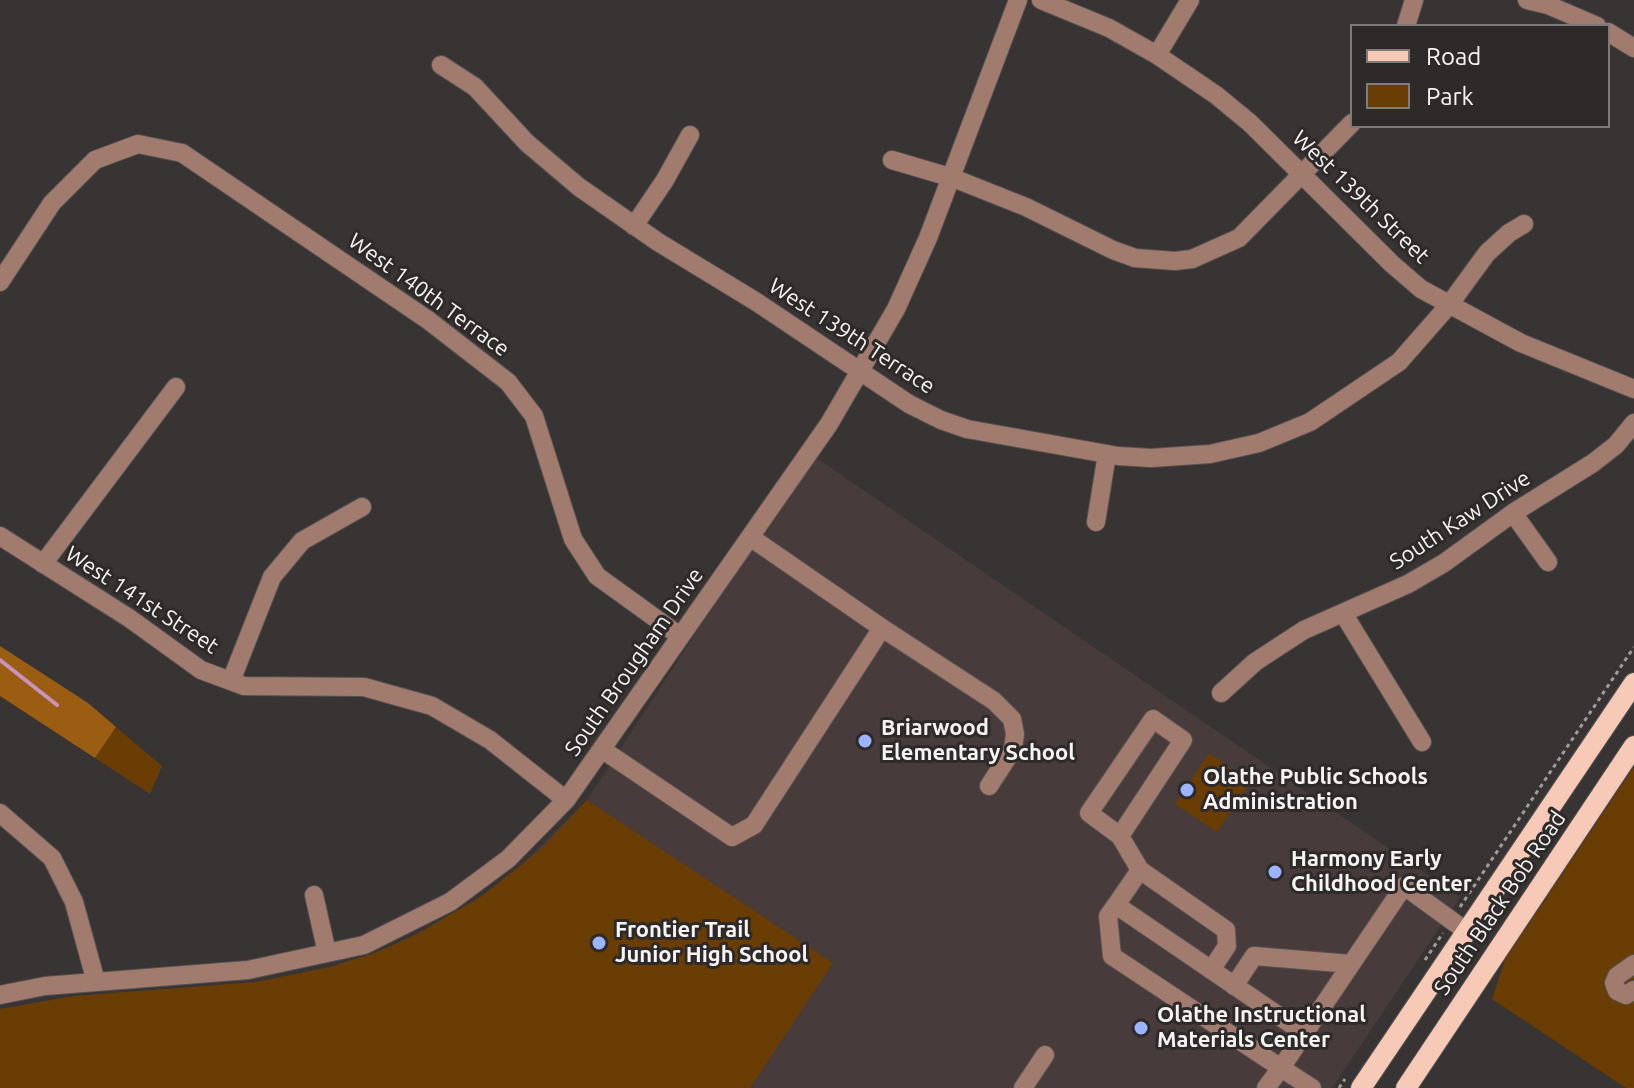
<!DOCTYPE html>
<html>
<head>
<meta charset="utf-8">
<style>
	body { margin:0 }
	#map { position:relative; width:1634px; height:1088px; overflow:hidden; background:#393434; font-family:Ubuntu,sans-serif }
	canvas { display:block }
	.legend { position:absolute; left:1350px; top:24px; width:260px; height:104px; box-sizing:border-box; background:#2e2a2a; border:2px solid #7e7b7b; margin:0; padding:10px 14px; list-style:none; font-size:24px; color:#f7f4f4 }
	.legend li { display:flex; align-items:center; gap:16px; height:40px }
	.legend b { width:40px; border:2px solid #7e7b7b }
</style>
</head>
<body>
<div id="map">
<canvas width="1634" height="1088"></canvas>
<ul class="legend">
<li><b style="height:10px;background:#f7c9b7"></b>Road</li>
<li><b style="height:22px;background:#693d03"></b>Park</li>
</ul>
</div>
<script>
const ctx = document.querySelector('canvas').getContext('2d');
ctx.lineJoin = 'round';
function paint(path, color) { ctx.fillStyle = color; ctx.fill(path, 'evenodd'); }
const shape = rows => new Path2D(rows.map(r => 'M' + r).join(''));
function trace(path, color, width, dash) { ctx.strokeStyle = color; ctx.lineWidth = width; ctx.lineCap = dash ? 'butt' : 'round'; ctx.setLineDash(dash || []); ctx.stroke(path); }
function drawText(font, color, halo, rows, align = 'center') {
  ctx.font = font + ' Ubuntu,sans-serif'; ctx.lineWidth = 6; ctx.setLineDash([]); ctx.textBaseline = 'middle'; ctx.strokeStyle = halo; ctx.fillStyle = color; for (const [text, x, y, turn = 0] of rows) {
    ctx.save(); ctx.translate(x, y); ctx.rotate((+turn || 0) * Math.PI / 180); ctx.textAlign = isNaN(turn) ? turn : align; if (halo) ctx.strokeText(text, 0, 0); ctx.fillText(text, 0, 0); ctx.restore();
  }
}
paint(shape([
	[812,455,1460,897,1332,1088,0,1088,0,1009,74,996,256,982,330,967,375,953,417,934,482,896,513,873,587,800]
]), '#473c3b');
paint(shape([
	[116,727,162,766,150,794,95,758],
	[1209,753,1251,781,1217,832,1175,804],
	[1634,767,1634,1088,1626,1088,1492,999,1505,960],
	[587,800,833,963,750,1088,0,1088,0,1009,74,996,256,982,330,967,375,953,417,934,482,896,541,849]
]), '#693d03');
paint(shape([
	[0,646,88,703,116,727,95,758,0,696]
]), '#9a5d12');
trace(shape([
	[0,660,57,705]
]), '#c794bb', 4);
const minor = shape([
	[1041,0,1109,28,1157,55,1216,95,1250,123,1392,264,1421,289,1521,343,1634,389],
	[1527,0,1548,5,1597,26],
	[1406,26,1414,0],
	[1608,32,1634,48],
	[1157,55,1190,0],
	[441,65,475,87,527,143,579,187,658,242,755,301,909,404,941,420,967,429,1118,456,1151,458,1210,454,1259,443,1310,422,1399,362,1449,305,1487,253,1509,233,1524,224],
	[892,160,953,178,1026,207,1113,250,1135,258,1175,261,1192,259,1239,238,1352,123],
	[634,226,665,180,690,135],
	[0,282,52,203,95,160,138,144,182,153,428,320,508,382,534,416,573,539,597,576,680,636],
	[1513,513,1548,562],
	[1096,522,1107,454],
	[0,536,129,618,201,670,244,686,364,687,432,706,490,740,566,800],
	[43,564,176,387],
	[1343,613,1422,742],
	[882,628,994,701,1012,719,1015,734,1013,749,989,786],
	[231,681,272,577,302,541,362,507],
	[1221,693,1255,662,1304,630,1408,584,1444,563,1513,513,1593,463,1616,445,1634,423],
	[603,750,732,837,754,825,882,628,750,537],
	[0,813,52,858,74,902,96,982],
	[1120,836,1089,813,1153,719,1183,740,1120,836,1140,870,1116,905,1304,1033],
	[1140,870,1226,930,1227,946,1211,970],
	[314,895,327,953],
	[1116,905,1108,916,1112,956,1281,1068,1404,886,1466,931],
	[1634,964,1617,976,1614,983,1617,991,1626,995,1634,990],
	[1234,986,1254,956,1351,964],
	[0,995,45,986,248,970,364,945,450,902,508,859,566,800,829,424,896,309,928,238,1018,0],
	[1023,1088,1045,1055],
	[1266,1088,1281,1068,1312,1088]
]);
const major = shape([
	[1361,1088,1634,683],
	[1406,1088,1634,746]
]);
trace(minor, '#575353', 20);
trace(major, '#575353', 22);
trace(shape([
	[1460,907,1634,647],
	[1425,960,1443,933],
	[1339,1088,1345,1079]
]), '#a09c9c', 3, [4, 4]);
trace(minor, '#a17b6d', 18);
trace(major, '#f7c9b7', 20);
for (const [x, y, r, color] of [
	[865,741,8,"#9cb4fd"],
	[1187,790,8,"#9cb4fd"],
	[1275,872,8,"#9cb4fd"],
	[599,943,8,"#9cb4fd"],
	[1141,1028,8,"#9cb4fd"]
]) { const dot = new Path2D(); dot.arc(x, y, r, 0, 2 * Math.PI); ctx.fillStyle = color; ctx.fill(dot); trace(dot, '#2e2a2a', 3); }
drawText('22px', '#f7f4f4', '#2e2a2a', [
	["West 139th Street",1361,197,44],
	["West 140th Terrace",429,295,36],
	["West 139th Terrace",852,336,33],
	["South Kaw Drive",1460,520,-33],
	["West 141st Street",142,600,33],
	["South Brougham Drive",634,662,-55],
	["South Black Bob Road",1500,903,-56]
]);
drawText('bold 22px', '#f7f4f4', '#2e2a2a', [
	["Briarwood",881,728],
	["Elementary School",881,753],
	["Olathe Public Schools",1203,777],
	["Administration",1203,802],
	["Harmony Early",1291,859],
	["Childhood Center",1291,884],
	["Frontier Trail",615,930],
	["Junior High School",615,955],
	["Olathe Instructional",1157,1015],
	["Materials Center",1157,1040]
], 'left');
</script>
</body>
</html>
